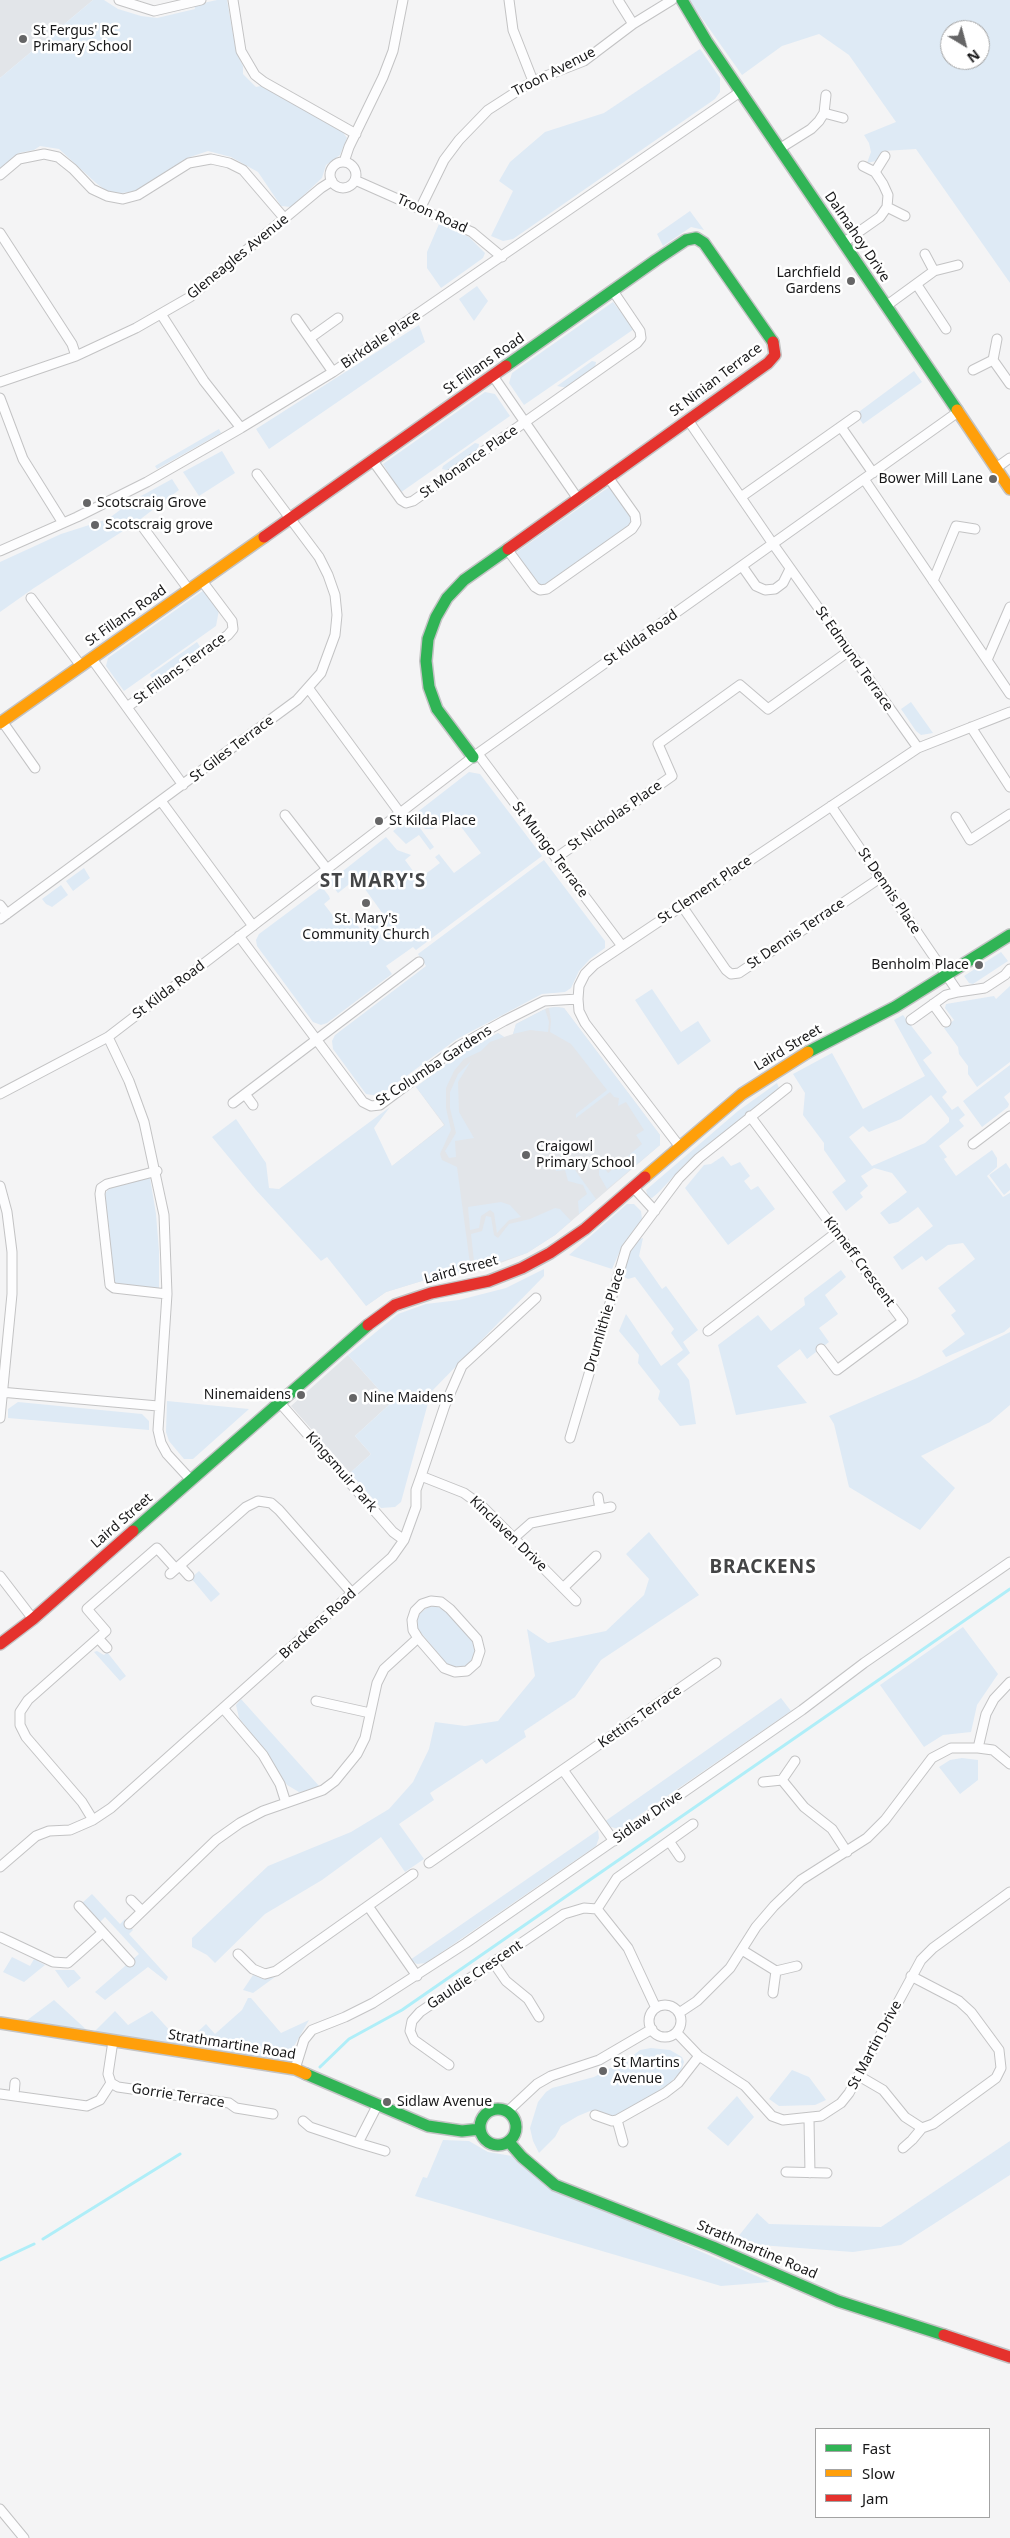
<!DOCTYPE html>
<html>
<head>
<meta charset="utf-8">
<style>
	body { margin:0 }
	#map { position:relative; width:1010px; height:2538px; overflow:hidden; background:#f4f4f5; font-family:"Noto Sans",sans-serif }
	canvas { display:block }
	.legend { position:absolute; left:815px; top:2428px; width:175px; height:90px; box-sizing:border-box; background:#fff; border:1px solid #a3a3a3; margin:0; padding:6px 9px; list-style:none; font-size:15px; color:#181819 }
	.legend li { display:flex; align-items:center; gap:10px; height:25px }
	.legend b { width:25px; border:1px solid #a3a3a3 }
	.north { position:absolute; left:940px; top:20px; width:50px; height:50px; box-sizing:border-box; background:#fff; border:1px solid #a3a3a3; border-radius:50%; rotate:143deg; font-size:14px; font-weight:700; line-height:20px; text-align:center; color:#181819 }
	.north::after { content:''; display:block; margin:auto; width:18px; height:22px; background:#656566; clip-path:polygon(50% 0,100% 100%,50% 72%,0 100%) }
</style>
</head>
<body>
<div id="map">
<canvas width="1010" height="2538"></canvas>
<ul class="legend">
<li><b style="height:6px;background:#30b455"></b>Fast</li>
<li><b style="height:6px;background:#ff9f0a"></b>Slow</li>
<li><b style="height:6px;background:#e5322d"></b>Jam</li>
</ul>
<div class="north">N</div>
</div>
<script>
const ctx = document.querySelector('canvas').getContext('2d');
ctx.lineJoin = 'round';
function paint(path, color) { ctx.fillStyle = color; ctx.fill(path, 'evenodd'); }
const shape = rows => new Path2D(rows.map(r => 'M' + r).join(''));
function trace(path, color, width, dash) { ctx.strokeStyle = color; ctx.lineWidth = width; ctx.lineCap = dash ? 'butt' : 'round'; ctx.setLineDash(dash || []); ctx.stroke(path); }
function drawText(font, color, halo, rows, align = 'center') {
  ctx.font = font + ' "Noto Sans",sans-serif'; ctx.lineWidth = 5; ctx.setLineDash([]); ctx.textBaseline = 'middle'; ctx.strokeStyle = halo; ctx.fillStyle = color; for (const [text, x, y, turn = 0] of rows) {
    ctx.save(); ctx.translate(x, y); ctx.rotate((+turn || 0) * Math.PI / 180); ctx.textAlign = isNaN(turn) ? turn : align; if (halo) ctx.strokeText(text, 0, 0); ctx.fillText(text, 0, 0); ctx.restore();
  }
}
paint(shape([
	[0,0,93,0,0,78],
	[556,1007,564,1008,660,1135,660,1145,555,1235,527,1253,495,1265,425,1280,386,1292,366,1306,392,1166,444,1125,416,1087,456,1057,498,1033,504,1037,513,1034,516,1024,547,1008],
	[348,1355,391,1403,355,1436,371,1454,350,1473,291,1406]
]), '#e2e5e9');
paint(shape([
	[93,0,104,0,118,9,141,16,157,18,195,9,194,5,217,0,227,0,236,51,243,66,243,74,256,87,261,86,342,131,347,138,340,155,326,165,322,178,291,207,281,206,258,172,231,157,208,151,187,158,136,191,122,193,108,192,96,183,59,149,40,146,34,150,19,153,0,170,0,78],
	[689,0,1010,0,1010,283,916,149,883,151,876,161,867,163,871,152,869,143,864,135,896,122,849,55,819,34,782,46,742,75],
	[950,30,980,30,980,60,950,60],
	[700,49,720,78,720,92,715,99,513,239,503,241,491,236,513,191,499,181,510,162,545,132,604,113],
	[690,211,704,230,691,227,663,246,657,234],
	[439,224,469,237,485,253,483,258,441,288,427,268,427,252],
	[477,286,488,301,474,321,459,299],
	[613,302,634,329,524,405,509,383,512,373],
	[419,325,425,342,269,449,256,429],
	[592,361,596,362,595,368,568,388,557,386],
	[914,371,922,382,863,424,856,414],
	[485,392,495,394,510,416,400,493,383,464],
	[219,429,221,433,157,469,155,466],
	[475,443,479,444,478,451,450,471,442,469,443,466],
	[222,451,235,473,199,496,183,472],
	[172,479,179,490,134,524,34,588,0,612,0,562,61,534,108,519,132,501],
	[609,487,632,518,630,526,545,586,538,584,519,558,517,552],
	[204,590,219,610,216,626,124,691,106,666,108,658],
	[197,642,202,650,157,682,154,681,150,675],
	[911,702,933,733,921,735,916,731,901,709],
	[469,772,480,774,542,856,416,950,413,947,386,966,392,974,327,1023,321,1025,313,1022,257,946,256,940,259,934,322,887,329,896,330,899,324,904,334,917,339,913,347,922,352,918,361,930,383,914,357,878,338,893,329,882,386,837,397,850,411,855,405,860,419,879,440,863,435,857,439,854,454,873,481,853,452,815,433,829,425,829,423,826,420,828,434,847,430,850,419,835,406,844,393,831],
	[544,860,605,941,605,948,590,959,579,971,571,988,565,992,542,994,457,1039,379,1096,366,1094,333,1049,332,1041,335,1035,426,966,418,954],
	[84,868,90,878,73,891,66,881],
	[61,885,68,895,52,907,46,904,42,899],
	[1001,952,1008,961,973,984,969,983,964,976],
	[1010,986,1010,1062,977,1087,968,1074,968,1066,959,1054,958,1047,944,1028,954,1020,945,1008,946,1004,994,996,996,999],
	[652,989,681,1032,698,1021,711,1041,678,1065,635,1000],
	[556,1007,564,1008,660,1135,660,1145,607,1189,599,1175,599,1170,603,1166,608,1173,642,1144,636,1135,644,1130,626,1102,618,1106,619,1098,614,1097,610,1092,576,1118,576,1114,607,1090,571,1044,550,1032,551,1021,549,1008],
	[545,1009,549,1022,548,1032,530,1030,513,1034,516,1024],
	[903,1015,932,1053,923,1060,947,1092,942,1097,952,1110,958,1106,965,1115,959,1120,964,1126,939,1146,947,1157,944,1159,956,1176,992,1150,997,1158,997,1167,987,1176,1003,1197,1010,1193,1010,1327,1004,1332,946,1357,942,1351,965,1334,951,1315,956,1311,938,1288,975,1259,963,1243,948,1245,926,1261,922,1256,902,1270,893,1257,933,1226,918,1207,898,1222,889,1224,880,1213,907,1192,892,1173,874,1168,861,1176,868,1186,860,1193,863,1197,846,1211,832,1192,846,1181,824,1150,824,1143,803,1115,805,1093,793,1074,832,1053,863,1109,925,1076,894,1020],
	[931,1095,949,1118,949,1122,925,1143,872,1166,849,1137,863,1126,869,1132,901,1119],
	[498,1033,504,1037,490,1042,481,1051,464,1059,454,1071,446,1088,446,1108,451,1130,440,1154,442,1160,457,1167,471,1271,425,1280,386,1292,366,1306,327,1257,321,1261,256,1190,212,1137,236,1119,266,1163,269,1188,279,1189,390,1107,374,1128,392,1166,445,1125,416,1087,456,1057],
	[471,1061,458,1082,459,1112,474,1138,455,1141,456,1157,449,1158,445,1151,456,1133,450,1108,450,1092,458,1074],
	[1010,1065,1010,1092,1004,1097,1009,1104,1008,1107,982,1127,963,1101],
	[777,1083,779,1088,685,1164,659,1192,652,1198,648,1197,646,1190,738,1111],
	[723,1156,731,1166,740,1162,750,1176,744,1181,751,1190,758,1186,775,1209,728,1245,685,1188,704,1165,711,1164],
	[1006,1163,1010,1169,1010,1190,1004,1195,989,1175],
	[555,1165,575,1170,596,1199,579,1214,578,1201,587,1194,583,1185,568,1181,565,1170,556,1171],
	[146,1177,150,1178,156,1214,159,1251,159,1288,155,1289,113,1283,104,1195,110,1187],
	[501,1202,510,1205,521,1217,509,1220,497,1233,494,1213,490,1210,481,1216,479,1228,470,1230,468,1207],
	[627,1204,634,1204,641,1211,642,1219,623,1244,612,1269,569,1255],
	[555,1208,560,1209,571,1221,555,1235,527,1253,475,1270,471,1234,482,1231,486,1216,491,1217,494,1235,498,1238,509,1224,530,1219],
	[643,1238,639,1256,662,1289,666,1286,698,1330,683,1342,690,1353,677,1364,689,1380,696,1424,680,1426,658,1399,660,1391,638,1363,639,1355,619,1331,626,1314,661,1366,683,1350,671,1333,674,1329,635,1277,628,1279,622,1276,630,1252,640,1239],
	[544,1269,544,1276,431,1392,401,1502,395,1507,381,1508,350,1473,371,1454,355,1436,391,1403,348,1355,398,1314,426,1304,459,1300,506,1288],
	[841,1270,846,1277,825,1295,838,1314,819,1328,829,1342,807,1359,800,1349,777,1366,807,1403,736,1415,718,1345,758,1315,771,1331,805,1305,804,1298],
	[1010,1332,1010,1405,990,1422,921,1456,955,1488,920,1530,849,1487,834,1424,829,1416,917,1378],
	[167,1401,249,1409,193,1459,184,1459,169,1441,166,1432],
	[18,1402,142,1414,149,1421,149,1430,8,1418,8,1409],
	[649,1532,699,1595,601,1660,575,1697,524,1731,526,1737,486,1764,482,1759,430,1793,434,1800,399,1824,424,1859,405,1872,381,1837,322,1880,265,1914,215,1963,207,1955,192,1947,192,1938,268,1866,351,1832,389,1809,413,1782,429,1749,435,1722,465,1726,498,1721,535,1676,527,1629,548,1643,606,1631,644,1595,649,1579,626,1554],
	[199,1571,220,1594,211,1602,191,1578],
	[435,1606,447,1611,473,1641,475,1655,467,1666,453,1667,447,1664,417,1628,418,1615,428,1607],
	[963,1627,998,1674,977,1705,971,1732,943,1735,924,1747,880,1685],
	[97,1651,104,1655,107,1652,126,1676,120,1681,94,1652],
	[781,1698,791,1711,619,1829,611,1827,604,1822],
	[241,1699,320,1787,309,1791,299,1792,287,1785,266,1752,239,1718,236,1705],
	[962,1758,978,1760,978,1780,960,1794,939,1767,950,1760],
	[598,1830,599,1838,596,1846,426,1963,417,1964,410,1960],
	[92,1894,120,1924,125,1919,129,1924,133,1930,129,1934,168,1977,166,1981,148,1967,105,2000,95,1992,139,1954,105,1917,99,1923,81,1904],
	[12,1957,30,1966,34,1959,45,1965,24,1982,3,1972],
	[55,1970,74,1970,81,1978,68,1988],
	[253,1975,264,1979,275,1977,253,1993,243,1990],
	[248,1998,251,1998,281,2033,309,2020,289,2055,279,2060,233,2054,94,2032,115,2011,128,2025,152,2011,174,2035,190,2039,206,2024,215,2034,242,2010],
	[54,2000,89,2032,26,2021],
	[651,2048,670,2050,682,2057,684,2062,681,2071,672,2081,662,2089,614,2117,590,2111,578,2116,561,2126,555,2137,539,2153,533,2141,530,2128,538,2102,546,2092,552,2088,594,2077,631,2057,640,2050],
	[792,2070,809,2077,826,2100,815,2105,779,2106,769,2099],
	[737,2096,754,2117,728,2146,707,2128],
	[443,2140,469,2141,488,2152,512,2156,524,2162,554,2187,770,2282,721,2286,415,2196,423,2177,427,2178],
	[1010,2141,1010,2175,901,2245,853,2252,733,2243,757,2213,769,2224,881,2227]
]), '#deeaf5');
trace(shape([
	[320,2067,349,2039,402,2010,1010,1589],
	[43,2239,180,2154],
	[0,2260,34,2244]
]), '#afeef8', 3);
const street = shape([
	[119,0,154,11,201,0],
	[233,0,241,51,255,75,264,82,356,134],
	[509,0,513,30,533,81],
	[618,0,633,24],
	[824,113,843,118],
	[779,149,811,129,819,121,824,113,826,95],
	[344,162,349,147,383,77,393,51,403,0],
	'330 175a13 13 0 1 1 26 0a13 13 0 1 1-26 0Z',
	[875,172,885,156],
	[0,175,19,159,44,154,58,157,73,169,92,189,107,196,123,199,138,195,189,163,211,159,229,163,243,170,285,219],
	[355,180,472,232,502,257],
	[887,207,905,216],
	[420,209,444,160,459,140,488,110,533,81,584,61,633,24,672,0],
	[0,233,72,344,76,356],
	[843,243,880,217,887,207,888,195,883,184,875,172,863,166],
	[925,254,934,271],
	[917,285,946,329],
	[886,306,934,271,958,265],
	[161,314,204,381,241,428],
	[296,319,333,372],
	[310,338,338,318],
	[993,360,1010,384],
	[973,370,993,360,997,339],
	[493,376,578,499],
	[0,382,76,356,136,328,190,297,321,188,332,181],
	[0,398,23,459,63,523],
	[688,420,773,544,918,748],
	[841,427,873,473],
	[373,461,401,500,406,503,413,501,637,343,641,338,640,331,613,291],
	[996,468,1010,458],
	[864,479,1010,694],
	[741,497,856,416],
	[142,526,189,590],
	[507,549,535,587,540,590,547,589,632,529,636,523,635,515,608,477],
	[0,551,77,517,147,482,241,428,333,372,740,92],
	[742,566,756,586,765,590,775,589,783,583,790,569],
	[933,581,956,526,975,529],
	[31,598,81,666],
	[92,659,183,785],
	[987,660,1010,607],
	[309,689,400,813],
	[127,707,228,635,233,629,232,621,202,581],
	[2,721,35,768],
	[971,727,1010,787],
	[478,754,622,946],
	[161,801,253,926],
	[831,806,958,992,985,988,1005,975,1010,969],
	[285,815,327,869],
	[956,817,970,840,1010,814],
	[556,858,672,776,658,744,740,685,768,709,849,651],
	[0,905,7,914],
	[682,906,726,970,731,974,739,973,880,878],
	[0,919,297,700,321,673,335,635,337,615,335,595,328,575,319,557,257,474],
	[239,936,363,1102,371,1106,380,1105,459,1046,504,1021,544,1001,578,999],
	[933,1004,946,1022],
	[911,1020,946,995,958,992],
	[108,1037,129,1081,144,1122,164,1215,167,1294,158,1430,161,1443,167,1454,191,1480],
	[0,1094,108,1037,473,757,958,412],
	[245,1094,253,1105],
	[233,1103,419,962],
	[750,1116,903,1321,837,1370,821,1349],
	[973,1144,1010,1116],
	[680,1147,585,1023,579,1011,578,999,579,986,585,974,594,965,918,748,1010,712],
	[157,1171,107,1184,101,1188,100,1194,110,1285,114,1288,167,1294],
	[0,1186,7,1212,12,1252,12,1294,0,1418],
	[633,1187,655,1211],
	[708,1331,837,1232],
	[0,1392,158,1406],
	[280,1403,393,1532,404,1540],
	[570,1438,626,1249,679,1178,699,1158,787,1088],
	[421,1476,464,1493,482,1506,576,1601],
	[598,1497,600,1509],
	[514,1538,531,1523,611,1507],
	[180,1566,189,1576],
	[170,1574,246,1507,258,1501,271,1503,279,1510,352,1593],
	[0,1576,33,1619],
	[563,1588,596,1556],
	[98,1638,107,1648],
	[316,1701,370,1713],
	[978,1748,986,1714,994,1699,1010,1682],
	[563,1770,614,1841],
	[782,1780,804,1807,832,1829,847,1852],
	[763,1782,782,1780,795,1761],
	[286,1803,323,1790,335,1781,357,1754,365,1738,377,1683,384,1669,418,1638,413,1630,412,1620,415,1611,422,1604,431,1601,441,1602,450,1609,477,1639,480,1651,476,1663,467,1671,455,1672,444,1668,418,1638],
	[93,1820,82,1802,26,1737,20,1725,20,1712,28,1700,106,1631,87,1609,157,1548,176,1569],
	[669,1841,680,1857],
	[429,1863,716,1663],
	[0,1867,36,1836,49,1831,70,1830,93,1820,111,1808,392,1557,404,1540,416,1507,416,1490,421,1476,445,1405,462,1366,536,1298],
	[131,1900,142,1911],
	[79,1906,130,1962],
	[368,1906,417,1976],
	[597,1909,617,1878,693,1824],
	[597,1909,628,1948,656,2008],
	[129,1924,216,1840,240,1823,263,1811,286,1803,280,1784,263,1755,223,1708],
	[0,1937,53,1962,68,1963,102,1933],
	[742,1950,776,1971],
	[238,1954,253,1969,265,1974,276,1971,413,1874],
	[493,1962,506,1981,528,1999,539,2017],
	[773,1993,776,1971,797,1966],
	'649 2021a16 16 0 1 1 32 0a16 16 0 1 1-32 0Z',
	[679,2013,697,2001,730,1968,756,1927,774,1906,801,1880,867,1838,885,1820,932,1758,951,1748,978,1748,993,1750,1010,1764],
	[677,2033,699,2056,745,2086,772,2116,783,2120,821,2116,841,2103,849,2093,921,1960,933,1948,1010,1892],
	[113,2041,108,2074,111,2083,118,2087,229,2103,236,2108,273,2114],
	[449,2065,414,2040,410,2031,412,2021,420,2012,564,1914,584,1908,597,1909],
	[295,2069,304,2040,312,2030,345,2017,373,2003,466,1943,802,1710,864,1663,1010,1562],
	[859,2076,883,2090,905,2117,922,2128,933,2124,996,2078,1001,2068,999,2050,971,2012,959,2001,911,1976],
	[0,2094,87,2106,100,2100,111,2083],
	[14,2095,15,2083],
	[507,2112,537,2084,551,2076,599,2060,652,2029],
	[595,2115,612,2121,617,2120],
	[809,2119,810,2173],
	[303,2121,310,2127,358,2143,378,2104],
	[623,2142,617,2120,665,2093,678,2083,699,2056],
	[358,2143,385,2151],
	[903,2148,912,2140,922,2128],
	[786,2172,827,2173],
	[0,2509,24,2538]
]);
const fast = shape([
	[682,0,707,42,957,410],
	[506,366,656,260,686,240,696,238,704,243,773,342],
	[473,757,437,709,429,687,426,661,428,639,436,617,447,598,464,580,508,549],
	[808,1052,895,1007,1010,935],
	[133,1531,368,1325],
	[306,2074,428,2126,462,2131,480,2129],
	'480 2127a18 18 0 1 1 36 0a18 18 0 1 1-36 0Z',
	[509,2142,522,2157,555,2185,713,2247,838,2301,944,2335]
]);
const slow = shape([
	[957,410,1010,489],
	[0,723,264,537],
	[645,1177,742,1094,808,1052],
	[0,2023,295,2069,306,2074]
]);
const jam = shape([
	[264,537,506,366],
	[508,549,768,363,775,355,773,342],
	[368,1325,395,1305,431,1293,489,1281,522,1268,550,1253,585,1229,645,1177],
	[0,1644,33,1619,133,1531],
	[944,2335,1010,2357]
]);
trace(street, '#c3c3c4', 11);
trace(fast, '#c3c3c4', 14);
trace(slow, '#c3c3c4', 14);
trace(jam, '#c3c3c4', 14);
trace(street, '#fdfdfe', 9);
trace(fast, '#30b455', 11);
trace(slow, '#ff9f0a', 11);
trace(jam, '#e5322d', 11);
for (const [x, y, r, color] of [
	[23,39,5,"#656566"],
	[851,281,5,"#656566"],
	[993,479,5,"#656566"],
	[87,503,5,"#656566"],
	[95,525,5,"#656566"],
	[379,821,5,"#656566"],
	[366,903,5,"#656566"],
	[979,965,5,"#656566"],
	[526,1155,5,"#656566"],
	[301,1395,5,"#656566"],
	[353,1398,5,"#656566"],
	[603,2071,5,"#656566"],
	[387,2102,5,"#656566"]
]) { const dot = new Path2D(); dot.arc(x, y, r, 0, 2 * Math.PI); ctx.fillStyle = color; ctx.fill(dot); trace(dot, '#fff', 2); }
drawText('14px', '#181819', '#fff', [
	["St Fergus' RC",33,31],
	["Primary School",33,47],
	["Larchfield",841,273,"right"],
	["Gardens",841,289,"right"],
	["Bower Mill Lane",983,479,"right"],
	["Scotscraig Grove",97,503],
	["Scotscraig grove",105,525],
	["St Kilda Place",389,821],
	["St. Mary's",366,919,"center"],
	["Community Church",366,935,"center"],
	["Benholm Place",969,965,"right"],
	["Craigowl",536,1147],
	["Primary School",536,1163],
	["Ninemaidens",291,1395,"right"],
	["Nine Maidens",363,1398],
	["St Martins",613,2063],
	["Avenue",613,2079],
	["Sidlaw Avenue",397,2102]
], 'left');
drawText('14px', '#181819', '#fff', [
	["Troon Avenue",554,72,-27],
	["Troon Road",432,214,24],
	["Dalmahoy Drive",857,237,56],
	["Gleneagles Avenue",238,257,-39],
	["Birkdale Place",381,340,-34],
	["St Fillans Road",484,364,-35],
	["St Ninian Terrace",716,380,-37],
	["St Monance Place",469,462,-35],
	["St Fillans Road",126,616,-35],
	["St Kilda Road",641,638,-35],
	["St Edmund Terrace",854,659,55],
	["St Fillans Terrace",180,669,-36],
	["St Giles Terrace",232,749,-37],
	["St Nicholas Place",615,816,-35],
	["St Mungo Terrace",550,850,53],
	["St Clement Place",705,890,-34],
	["St Dennis Place",889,891,56],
	["St Dennis Terrace",796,934,-34],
	["St Kilda Road",169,990,-37],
	["Laird Street",788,1048,-31],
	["St Columba Gardens",434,1066,-33],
	["Kinneff Crescent",859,1262,53],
	["Laird Street",461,1270,-15],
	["Drumlithie Place",605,1320,-73],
	["Kingsmuir Park",341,1472,49],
	["Laird Street",122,1521,-41],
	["Kinclaven Drive",508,1534,44],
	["Brackens Road",318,1624,-42],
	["Kettins Terrace",640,1717,-35],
	["Sidlaw Drive",648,1817,-35],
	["Gauldie Crescent",475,1975,-34],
	["Strathmartine Road",232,2045,9],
	["St Martin Drive",875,2045,-62],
	["Gorrie Terrace",178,2096,9],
	["Strathmartine Road",757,2250,23]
]);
ctx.letterSpacing = '1px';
drawText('bold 19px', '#444546', '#fff', [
	["ST MARY'S",373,882],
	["BRACKENS",763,1568]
]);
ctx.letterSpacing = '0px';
</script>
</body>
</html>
